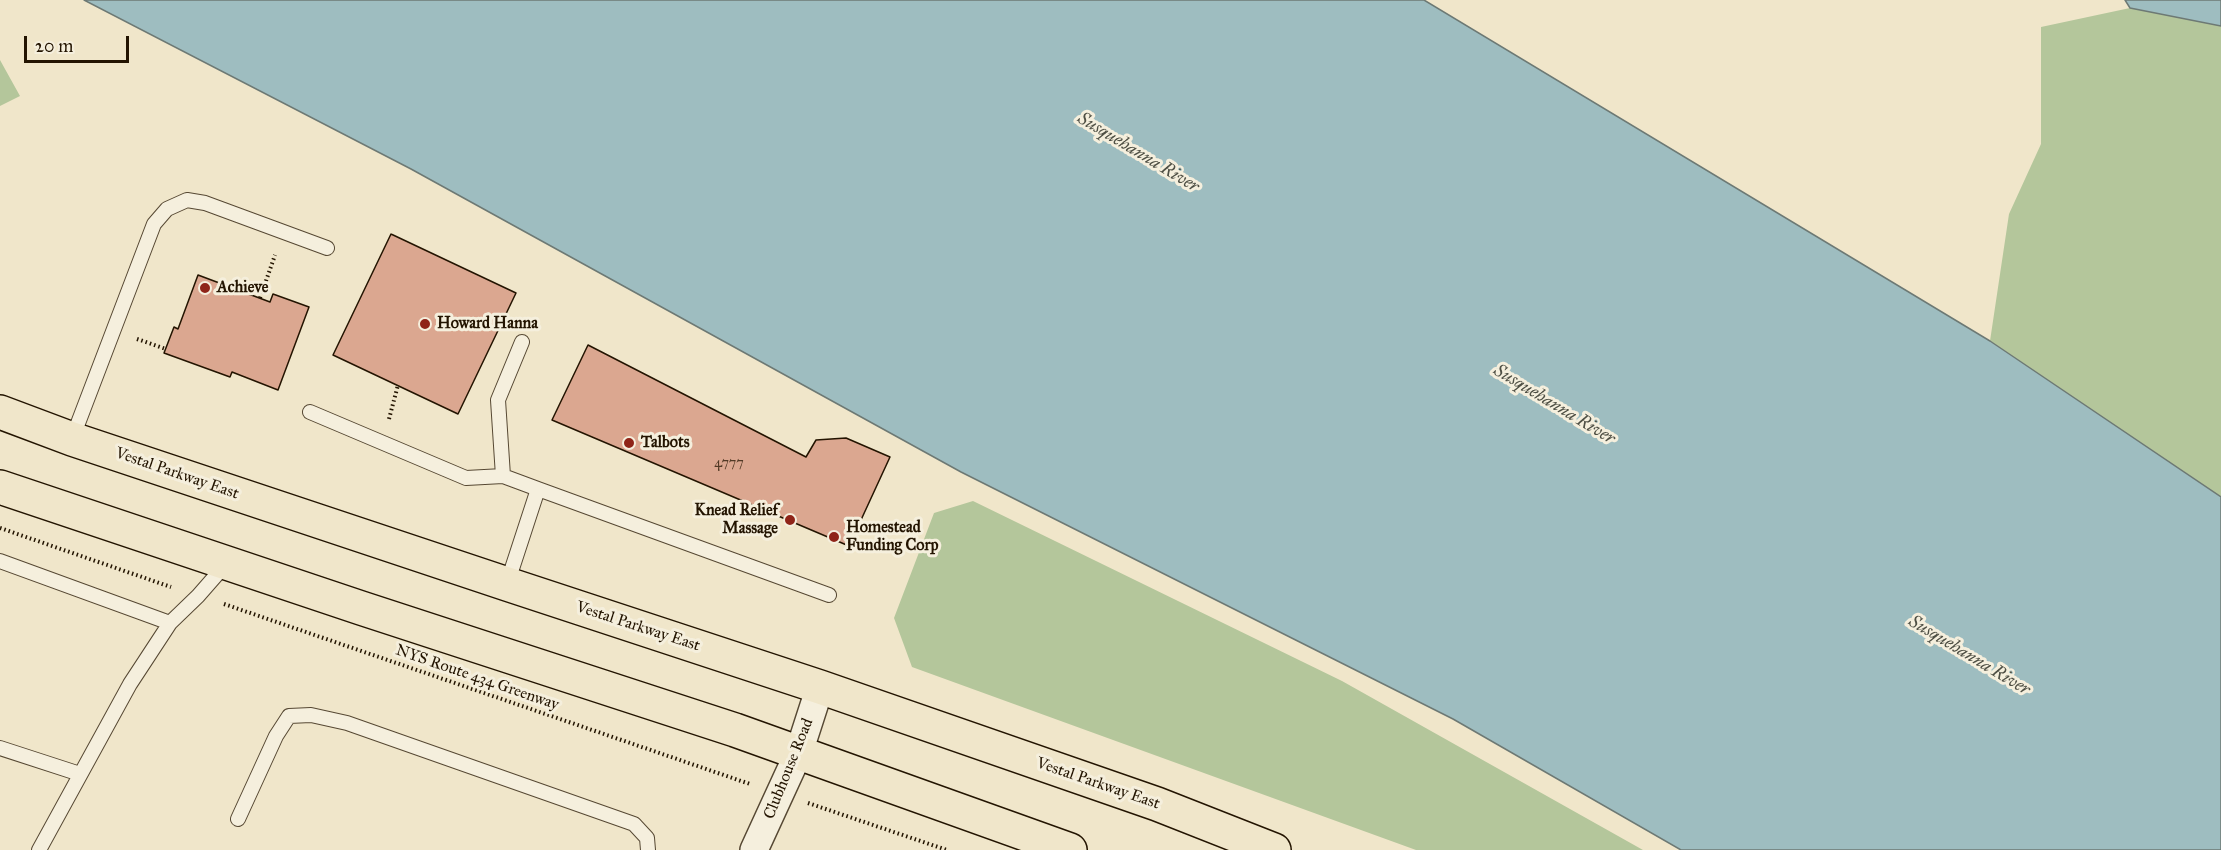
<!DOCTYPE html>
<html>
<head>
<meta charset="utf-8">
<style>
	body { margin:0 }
	#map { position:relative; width:2221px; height:850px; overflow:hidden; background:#f0e6ca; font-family:"IM FELL Great Primer",serif }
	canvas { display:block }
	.scale { position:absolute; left:24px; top:36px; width:105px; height:27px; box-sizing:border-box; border:3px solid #231401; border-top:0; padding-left:8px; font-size:18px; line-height:21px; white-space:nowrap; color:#231401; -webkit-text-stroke:4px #f5efdd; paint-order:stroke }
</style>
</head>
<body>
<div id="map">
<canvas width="2221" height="850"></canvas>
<div class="scale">20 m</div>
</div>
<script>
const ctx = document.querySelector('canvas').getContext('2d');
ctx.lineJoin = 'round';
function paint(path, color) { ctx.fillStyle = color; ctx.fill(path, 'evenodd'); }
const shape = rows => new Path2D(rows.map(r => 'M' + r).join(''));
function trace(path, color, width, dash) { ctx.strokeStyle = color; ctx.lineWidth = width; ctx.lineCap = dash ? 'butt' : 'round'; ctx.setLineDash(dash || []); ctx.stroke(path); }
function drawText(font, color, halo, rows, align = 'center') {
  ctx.font = font + ' "IM FELL Great Primer",serif'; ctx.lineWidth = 6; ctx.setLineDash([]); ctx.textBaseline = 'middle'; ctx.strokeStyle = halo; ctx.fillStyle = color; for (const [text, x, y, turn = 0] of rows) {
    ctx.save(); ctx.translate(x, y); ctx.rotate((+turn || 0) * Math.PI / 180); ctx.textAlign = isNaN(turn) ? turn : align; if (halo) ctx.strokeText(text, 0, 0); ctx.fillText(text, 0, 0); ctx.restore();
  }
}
paint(shape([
	[2130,8,2221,26,2221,497,1990,341,2009,214,2041,144,2041,27],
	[0,60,20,96,0,106],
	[973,501,1342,681,1643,850,1416,850,912,667,894,618,934,513]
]), '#b4c69b');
const water = shape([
	[84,0,1424,0,1990,341,2221,497,2221,850,1681,850,1453,719,961,472,411,169,84,0],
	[2125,0,2221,0,2221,26,2130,8,2125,0]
]);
paint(water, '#9ebdc0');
trace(water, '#6d7974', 1.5);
const building = shape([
	[391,234,516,293,458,414,333,355,391,234],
	[198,275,270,302,273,294,309,307,278,390,232,372,230,377,164,353,174,327,178,329,198,275],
	[588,345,806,457,816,440,846,438,890,457,849,546,552,420,588,345]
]);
paint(building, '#dba790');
trace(building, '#231401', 1.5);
const lane = shape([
	[310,412,466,478,503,476,538,489],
	[72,439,154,224,167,209,187,200,205,203,327,248],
	[503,476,498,400,522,342],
	[0,561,170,623],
	[507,584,538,489,829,595],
	[0,748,80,774],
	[238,819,276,736,289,716,311,715,347,723,634,824,647,838,648,850],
	[39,850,130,684,170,623,198,596,226,564]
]);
const street = shape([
	[754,850,799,752,820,687]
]);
const primary = shape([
	[0,412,72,439,507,584,820,687,1157,804,1274,850],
	[0,487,361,608,735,730,1070,850]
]);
trace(lane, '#564833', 16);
trace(street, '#564833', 30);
trace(primary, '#231401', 36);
trace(shape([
	[260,298,275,255],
	[137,339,166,349],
	[389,419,398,385],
	[0,528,171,587],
	[224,604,750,784],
	[808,803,947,850]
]), '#231401', 4, [1.5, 3]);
trace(lane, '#f5efdd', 14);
trace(street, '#f5efdd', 27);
trace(primary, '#f0e6ca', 33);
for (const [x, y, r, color] of [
	[205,288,6,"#8f2418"],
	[425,324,6,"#8f2418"],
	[629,443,6,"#8f2418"],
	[790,520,6,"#8f2418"],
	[834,537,6,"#8f2418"]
]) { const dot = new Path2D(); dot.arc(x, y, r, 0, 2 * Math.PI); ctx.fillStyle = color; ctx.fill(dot); trace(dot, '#f5efdd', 2); }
drawText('14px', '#513925', null, [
	["4777",729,464]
]);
drawText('bold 16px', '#231401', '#f5efdd', [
	["Achieve",217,288],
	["Howard Hanna",437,324],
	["Talbots",641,443],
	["Knead Relief",778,511,"right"],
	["Massage",778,529,"right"],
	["Homestead",846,528],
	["Funding Corp",846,546]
], 'left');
drawText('16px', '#231401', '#f5efdd', [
	["Vestal Parkway East",177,474,19],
	["Vestal Parkway East",638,627,18],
	["NYS Route 434 Greenway",477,678,19],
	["Clubhouse Road",789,769,-68],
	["Vestal Parkway East",1098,784,19]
]);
drawText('italic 18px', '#4e4f44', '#f5efdd', [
	["Susquehanna River",1138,153,31],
	["Susquehanna River",1554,405,31],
	["Susquehanna River",1969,656,31]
]);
</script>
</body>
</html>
